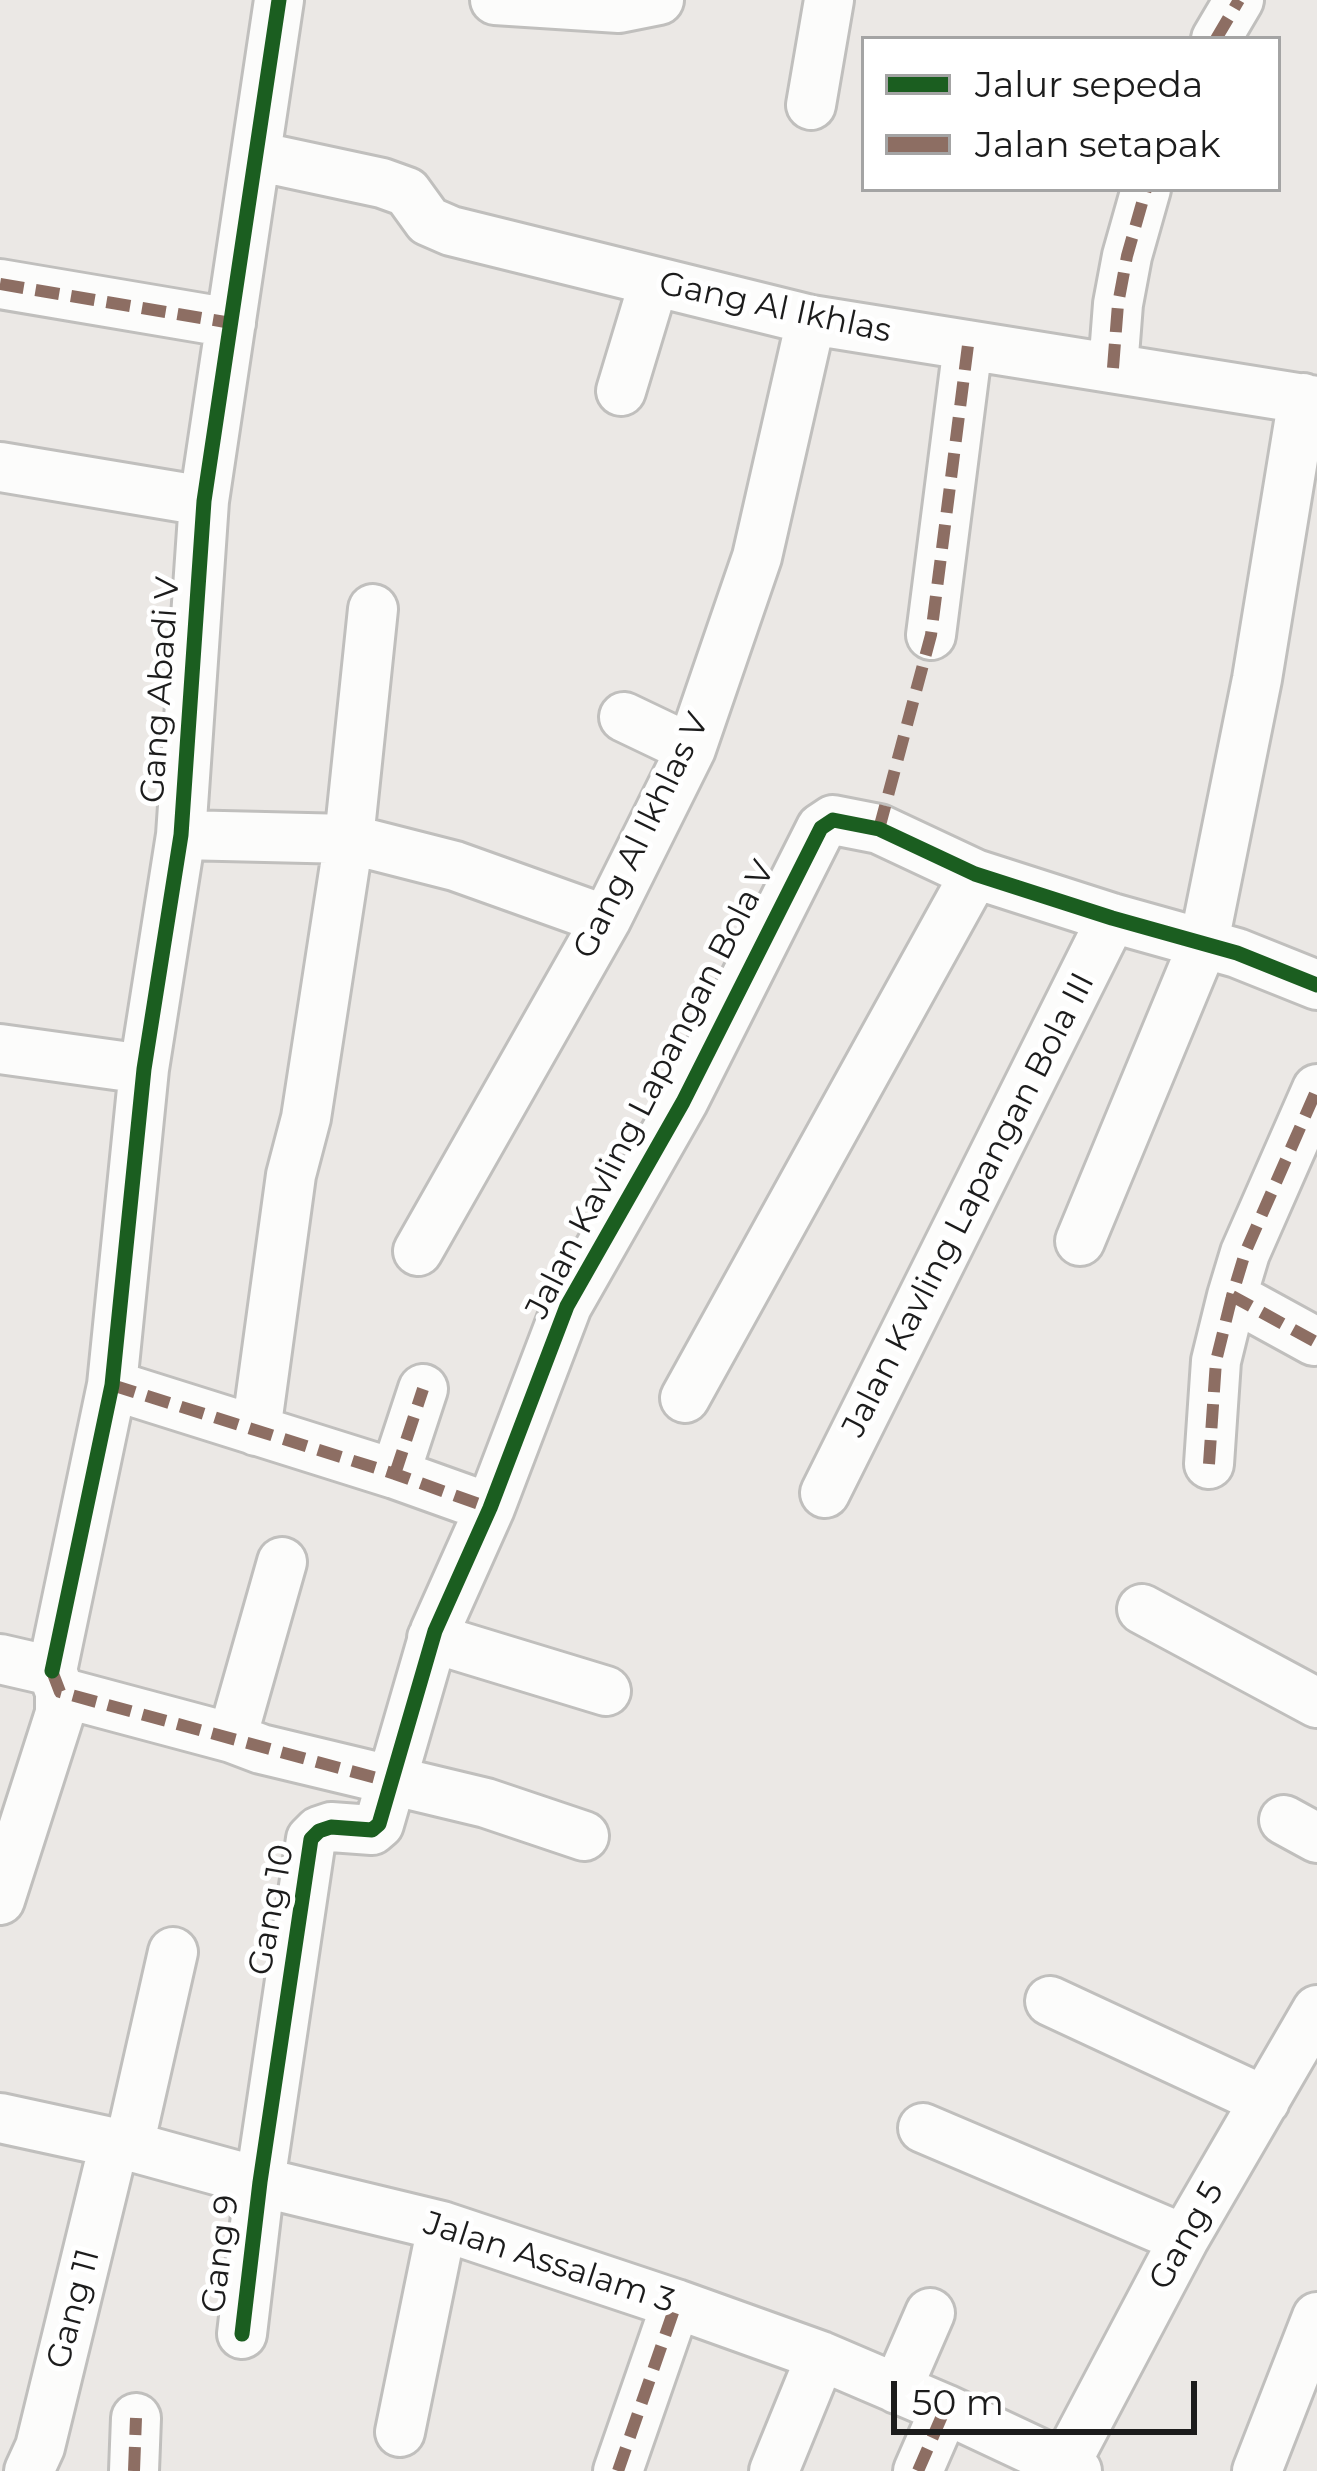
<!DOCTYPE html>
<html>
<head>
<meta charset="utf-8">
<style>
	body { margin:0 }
	#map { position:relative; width:1317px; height:2471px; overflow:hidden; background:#ebe8e5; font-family:Montserrat,sans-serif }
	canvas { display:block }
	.legend { position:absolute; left:861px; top:36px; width:420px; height:156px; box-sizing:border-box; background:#fff; border:3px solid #a4a4a4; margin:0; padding:15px 21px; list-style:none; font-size:36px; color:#1c1c1c }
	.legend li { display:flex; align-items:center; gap:24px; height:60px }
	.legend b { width:60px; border:3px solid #a4a4a4 }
	.scale { position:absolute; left:891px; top:2381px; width:306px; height:54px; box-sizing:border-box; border:6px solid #1c1c1c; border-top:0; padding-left:15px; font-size:36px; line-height:42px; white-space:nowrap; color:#1c1c1c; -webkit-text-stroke:9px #fff; paint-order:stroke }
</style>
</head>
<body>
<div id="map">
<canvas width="1317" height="2471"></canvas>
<ul class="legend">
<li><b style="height:15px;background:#1b5e20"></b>Jalur sepeda</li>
<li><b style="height:15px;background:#8d6e63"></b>Jalan setapak</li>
</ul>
<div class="scale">50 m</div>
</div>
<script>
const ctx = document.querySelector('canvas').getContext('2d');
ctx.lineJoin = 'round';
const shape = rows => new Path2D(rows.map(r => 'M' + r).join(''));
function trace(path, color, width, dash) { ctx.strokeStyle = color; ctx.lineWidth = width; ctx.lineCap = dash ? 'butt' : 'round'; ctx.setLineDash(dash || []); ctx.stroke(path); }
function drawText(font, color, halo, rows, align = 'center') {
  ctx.font = font + ' Montserrat,sans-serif'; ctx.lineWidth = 10; ctx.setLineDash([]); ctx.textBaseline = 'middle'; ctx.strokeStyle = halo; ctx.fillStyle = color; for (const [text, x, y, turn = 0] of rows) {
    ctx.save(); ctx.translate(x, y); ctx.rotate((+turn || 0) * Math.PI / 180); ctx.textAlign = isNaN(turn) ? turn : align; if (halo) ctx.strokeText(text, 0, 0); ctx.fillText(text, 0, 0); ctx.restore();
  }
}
const minor = shape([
	[495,0,619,8,659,0],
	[1216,39,1239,0],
	[811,105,829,0],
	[256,156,382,183,407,192,428,221,451,231,811,320,1317,401],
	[0,284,231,323],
	[1113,368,1118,304,1127,256,1146,189],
	[621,391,654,282],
	[0,467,204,501],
	[931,635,968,345],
	[624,717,691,749],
	[181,835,349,839,455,866,606,920],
	[0,1049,144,1069],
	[1080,1241,1204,942,1257,679,1303,398],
	[418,1251,606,920,691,749,757,557,811,320],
	[1314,1341,1232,1296,1245,1253,1317,1089],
	[112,1385,395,1474,490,1508],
	[685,1398,975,874],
	[256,1431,291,1175,306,1118,349,839,373,609],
	[1209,1464,1216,1361,1232,1296],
	[395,1474,423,1389],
	[825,1493,1112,918],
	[1142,1609,1317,1703],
	[432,1638,606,1691],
	[0,1659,52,1671],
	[52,1671,112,1385,144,1069,181,835,204,501,279,0],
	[60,1692,232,1738,261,1749,486,1803,584,1836],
	[232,1738,282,1562],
	[1284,1820,1317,1838],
	[0,1900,60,1713,60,1692,52,1671],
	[1050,2001,1265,2101],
	[0,2118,129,2146,260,2182,442,2226,676,2304,821,2356,945,2409,1077,2471],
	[923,2128,1184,2239],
	[129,2146,173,1952],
	[242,2334,260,2182,311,1839,319,1831,331,1827,372,1830,379,1824,435,1631,490,1508,567,1306,683,1102,821,828,833,820,879,829,975,874,1112,918,1237,953,1317,985],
	[897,2389,930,2313],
	[400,2432,442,2226],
	[1064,2466,1184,2239,1317,2010],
	[29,2471,40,2447,114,2144],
	[134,2471,136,2418],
	[618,2471,676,2304],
	[774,2471,821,2356],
	[918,2471,945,2409],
	[1257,2471,1317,2317]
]);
trace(minor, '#c0bfbd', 54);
trace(minor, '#fcfcfb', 48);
trace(shape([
	[1216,39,1239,0],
	[0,284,231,323],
	[1113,368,1118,304,1127,256,1146,189],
	[879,829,931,635,968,345],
	[1314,1341,1232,1296,1245,1253,1317,1089],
	[112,1385,395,1474,490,1508],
	[1209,1464,1216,1361,1232,1296],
	[395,1474,423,1389],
	[52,1671,60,1692,391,1782],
	[134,2471,136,2418],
	[618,2471,676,2304],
	[918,2471,945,2409]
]), '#8d6e63', 12, [24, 12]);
trace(shape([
	[52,1671,112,1385,144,1069,181,835,204,501,279,0],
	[242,2334,260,2182,311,1839,319,1831,331,1827,372,1830,379,1824,435,1631,490,1508,567,1306,683,1102,821,828,833,820,879,829,975,874,1112,918,1237,953,1317,985]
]), '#1b5e20', 15);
drawText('33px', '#1c1c1c', '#fff', [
	["Gang Al Ikhlas",775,308,12],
	["Gang Abadi V",161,690,-86],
	["Gang Al Ikhlas V",642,836,-64],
	["Jalan Kavling Lapangan Bola V",651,1090,-63],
	["Jalan Kavling Lapangan Bola III",969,1205,-63],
	["Gang 10",272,1910,-80],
	["Gang 5",1187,2236,-61],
	["Gang 9",221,2254,-83],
	["Jalan Assalam 3",549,2263,18],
	["Gang 11",74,2309,-75]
]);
</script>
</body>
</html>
